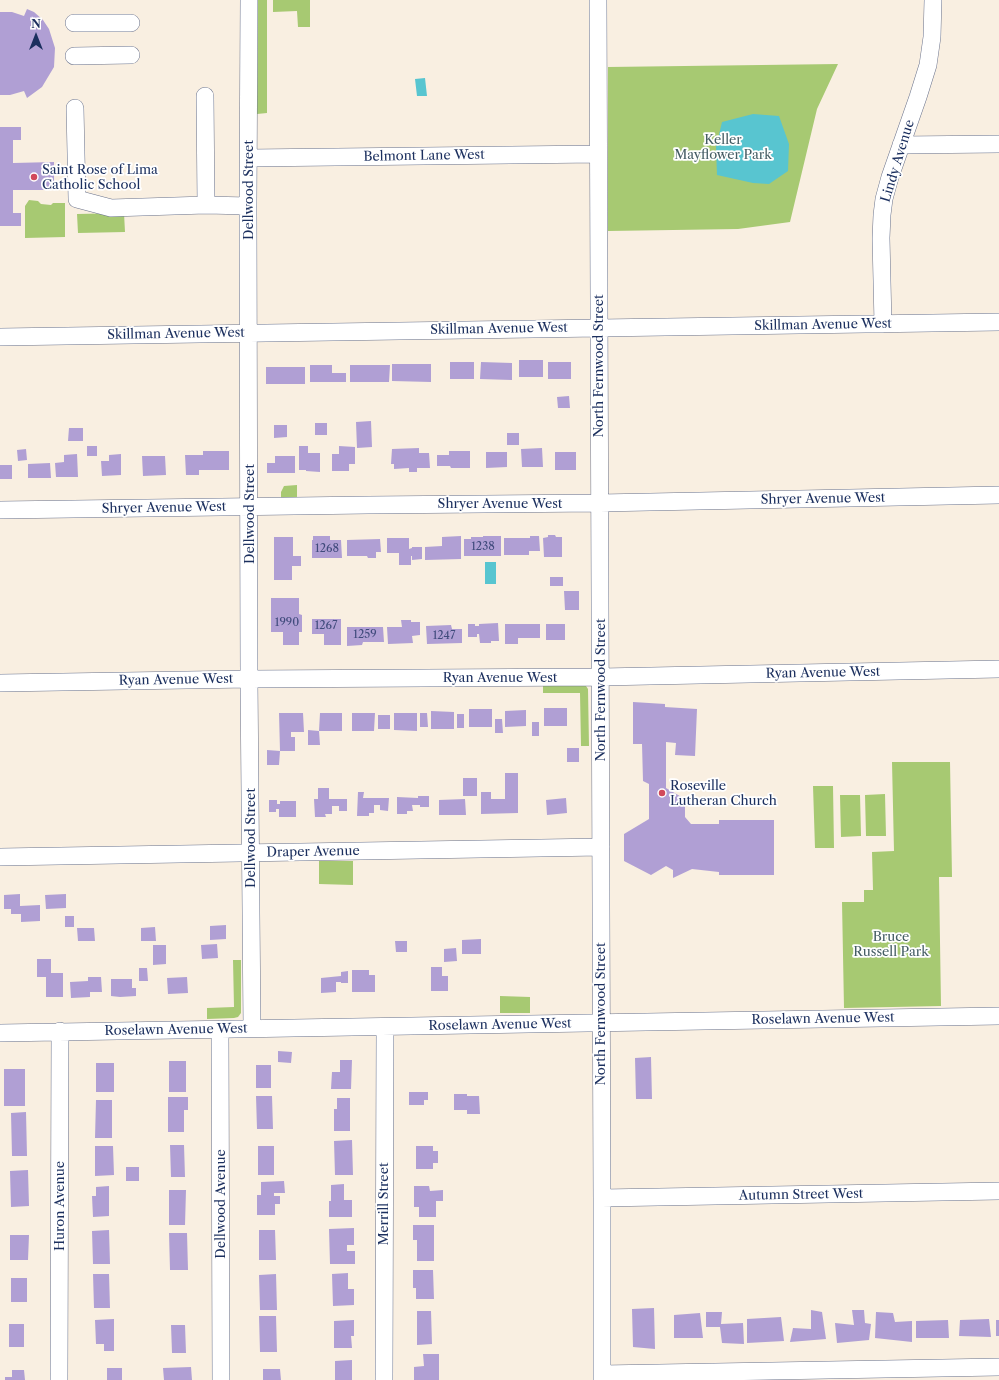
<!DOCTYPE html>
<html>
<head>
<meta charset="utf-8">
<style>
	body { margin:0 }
	#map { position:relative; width:999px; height:1380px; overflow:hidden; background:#f9efe1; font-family:"Libre Caslon Text",serif }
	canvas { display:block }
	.north { position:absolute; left:16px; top:16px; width:40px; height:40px; -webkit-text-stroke:3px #fff; paint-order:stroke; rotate:0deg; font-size:11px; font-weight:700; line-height:16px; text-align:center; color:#1b2f5e }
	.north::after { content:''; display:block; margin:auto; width:14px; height:18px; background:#1b2f5e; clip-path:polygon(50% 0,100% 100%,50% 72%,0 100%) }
</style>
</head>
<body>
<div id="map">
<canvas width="999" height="1380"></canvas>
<div class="north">N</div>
</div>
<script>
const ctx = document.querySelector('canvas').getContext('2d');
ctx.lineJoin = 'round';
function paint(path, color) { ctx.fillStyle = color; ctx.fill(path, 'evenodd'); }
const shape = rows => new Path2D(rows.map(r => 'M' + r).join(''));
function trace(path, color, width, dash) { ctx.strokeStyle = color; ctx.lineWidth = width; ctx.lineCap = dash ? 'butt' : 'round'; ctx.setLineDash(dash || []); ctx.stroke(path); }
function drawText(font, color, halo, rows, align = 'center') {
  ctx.font = font + ' "Libre Caslon Text",serif'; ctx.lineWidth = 3.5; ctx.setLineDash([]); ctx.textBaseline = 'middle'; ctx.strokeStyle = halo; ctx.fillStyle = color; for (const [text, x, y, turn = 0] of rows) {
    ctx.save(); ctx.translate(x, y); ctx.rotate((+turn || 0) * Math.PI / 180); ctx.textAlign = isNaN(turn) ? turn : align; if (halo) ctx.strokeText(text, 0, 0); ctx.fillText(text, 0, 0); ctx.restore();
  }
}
paint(shape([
	[258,0,267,0,267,113,257,114],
	[273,0,310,0,310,27,298,27,297,11,273,12],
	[838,64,817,109,790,222,738,229,608,231,608,67],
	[29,200,38,201,41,204,51,205,53,203,65,203,65,237,25,238,25,206],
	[124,213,125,232,78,233,77,214],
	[297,485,297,498,281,498,281,492,284,486],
	[581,684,586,686,588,689,589,746,581,746,580,693,543,693,543,685],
	[892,762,950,762,952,877,939,877,941,1006,844,1008,842,902,864,902,864,890,873,890,872,852,894,851],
	[813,786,833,786,834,848,815,848],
	[885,794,886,836,866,836,865,795],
	[840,795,860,795,861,836,841,837],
	[319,861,353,861,353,885,319,884],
	[233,960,241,960,241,1013,238,1017,234,1018,207,1019,207,1008,234,1007],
	[500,996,530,997,530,1013,500,1013]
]), '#a7c972');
paint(shape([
	[425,78,427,96,417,96,415,79],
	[753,114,779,116,789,144,788,171,769,184,753,183,717,175,716,147,722,122],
	[485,562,496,562,496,584,485,584]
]), '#58c5d0');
paint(shape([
	[27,9,34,12,43,20,49,29,55,48,54,67,42,87,27,98,24,91,10,95,0,95,0,12,12,12,24,16],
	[0,127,21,127,21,140,13,140,13,163,54,162,54,190,13,190,13,213,21,213,21,226,0,226],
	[519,360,543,360,543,377,519,377],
	[450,362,474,362,474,379,450,379],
	[481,362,512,363,512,380,480,379],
	[548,362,571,362,571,379,548,379],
	[392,364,431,364,431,382,392,381],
	[310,365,332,365,332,373,346,373,346,382,310,382],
	[350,365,390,365,389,382,350,382],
	[266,367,305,367,305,384,266,384],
	[569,396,570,408,558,408,557,397],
	[371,421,372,447,357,448,356,422],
	[315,423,327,423,327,435,315,435],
	[274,425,287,425,287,437,274,438],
	[69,428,83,428,83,441,68,441],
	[507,433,519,433,519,445,507,445],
	[87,446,97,446,97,456,87,456],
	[299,446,308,446,308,453,320,453,320,472,306,471,306,470,299,470],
	[339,446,355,447,355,464,349,464,349,471,332,471,332,454,339,454],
	[419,448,419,453,429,453,430,468,417,468,417,472,409,472,409,468,394,469,394,464,391,464,392,449],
	[542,448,543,467,522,467,521,449],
	[26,449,27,460,18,461,17,450],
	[203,451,229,451,229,470,199,470,199,475,186,475,185,455,203,455],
	[449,451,470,451,470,468,451,468,450,466,437,466,437,455,449,455],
	[486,452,507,452,507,467,486,468],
	[555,452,576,452,576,470,555,470],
	[77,454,78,477,56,477,55,463,64,462,64,455],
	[121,454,121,475,102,476,101,461,109,461,109,455],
	[142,456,165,456,166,475,143,476],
	[275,456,295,456,295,473,267,473,267,463,275,463],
	[50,463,51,478,28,478,28,464],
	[0,465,12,465,12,479,0,479],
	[548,535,555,535,556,537,562,537,562,557,544,557,543,538,548,537],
	[313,536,330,536,330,540,341,540,342,558,312,558,312,540,313,540],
	[461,536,461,559,425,560,425,547,442,546,442,537],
	[483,536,501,536,501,556,464,556,464,539,471,539,471,537,483,537],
	[530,536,539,536,540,551,529,551,529,555,504,555,504,538,530,538],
	[274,537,293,537,293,556,301,556,301,566,292,566,292,580,274,580],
	[387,538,409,538,409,549,412,548,412,547,422,547,422,559,412,560,412,556,411,556,411,565,399,565,399,553,387,553],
	[380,539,381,552,376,552,376,558,368,558,367,556,347,556,347,540],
	[550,577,563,577,563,586,550,586],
	[564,591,579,591,579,610,565,610],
	[271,598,299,598,299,614,302,615,302,632,299,632,299,645,283,645,283,632,271,632],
	[312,619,341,619,341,645,324,645,324,634,312,634],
	[401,620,411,620,411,622,420,622,420,635,412,636,413,643,388,644,387,627,402,627],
	[498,623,499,641,491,641,491,643,480,643,479,634,477,634,477,637,468,637,468,624,475,624,475,626,479,626,479,624],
	[505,624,540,624,540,638,518,638,518,644,505,644],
	[546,624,565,624,565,640,546,640],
	[451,625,452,629,462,629,462,643,427,644,426,626],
	[347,627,383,627,384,642,363,642,362,645,347,646],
	[633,702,665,704,665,707,697,709,695,756,675,755,676,743,666,742,666,788,685,799,685,817,691,824,719,824,719,820,774,820,774,875,719,875,719,872,692,869,673,878,673,870,666,866,651,875,624,861,624,834,649,819,649,784,643,781,642,744,633,744],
	[544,708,567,708,567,726,544,726],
	[469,709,492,709,492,727,469,727],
	[526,710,526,726,505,727,505,711],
	[431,711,454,712,454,729,431,729],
	[279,713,303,713,304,732,291,732,291,737,295,737,295,751,280,751],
	[320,713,342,713,342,731,319,731],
	[352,713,375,713,374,731,352,731],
	[394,713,417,713,417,731,394,730],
	[420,713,427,713,428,727,420,727],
	[457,714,464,714,464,728,457,728],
	[378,715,390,715,390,729,378,729],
	[495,719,502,719,503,733,495,733],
	[532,722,539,722,539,736,532,736],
	[308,730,319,731,320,745,308,745],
	[567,748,579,748,579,762,567,762],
	[267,750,280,751,279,765,267,765],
	[505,773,518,773,518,813,481,814,481,792,491,792,491,799,505,799],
	[463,778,477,778,477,796,463,796],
	[318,788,329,788,329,799,347,799,347,811,339,811,339,806,332,806,332,814,325,814,326,817,315,817,314,799,318,799],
	[358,792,364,792,363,798,389,798,388,811,380,810,380,805,374,805,374,813,369,813,369,816,357,816],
	[418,796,429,796,429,807,420,807,420,805,412,805,413,811,407,811,407,814,397,814,397,797,418,798],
	[566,798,567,813,547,815,546,800],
	[465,799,466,815,439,815,439,800],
	[269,800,277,800,277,804,280,804,280,801,296,801,296,817,279,817,279,809,276,809,276,812,269,812],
	[20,894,20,906,40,905,40,921,21,922,21,914,11,914,11,909,4,909,4,895],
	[66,894,66,908,46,909,45,895],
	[65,916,74,916,74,927,65,927],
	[226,925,226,939,210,940,210,926],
	[155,927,156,941,141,941,141,928],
	[77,928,94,928,95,941,78,941],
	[481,939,481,954,462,954,462,940],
	[395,941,407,941,407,952,396,952],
	[217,944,218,958,202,959,201,945],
	[153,945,166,945,166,964,153,965],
	[456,948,457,961,444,962,444,949],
	[37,959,51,959,51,973,63,973,63,997,46,997,46,977,37,977],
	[431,967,442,967,442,976,448,976,448,991,431,991],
	[139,968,147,968,148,981,139,981],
	[352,970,369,970,369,975,375,975,375,992,352,992],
	[348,971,348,983,341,983,341,982,336,982,336,992,321,993,321,978,341,976,341,972],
	[88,977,101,977,102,992,90,992,90,997,71,998,70,982,88,981],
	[187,977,188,993,168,994,167,978],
	[111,979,132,979,132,988,136,988,136,996,120,997,111,996],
	[278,1051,292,1052,291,1063,278,1062],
	[651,1057,652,1099,636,1099,635,1058],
	[340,1060,352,1060,351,1089,331,1089,332,1072,340,1072],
	[169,1061,186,1061,186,1092,169,1092],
	[96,1063,114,1063,114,1092,96,1092],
	[256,1065,271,1065,271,1088,256,1088],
	[4,1069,25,1069,25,1106,4,1106],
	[409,1092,428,1092,428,1100,424,1100,424,1105,409,1105],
	[454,1094,467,1094,467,1096,479,1096,480,1114,467,1114,467,1110,454,1110],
	[256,1096,272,1096,273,1129,257,1129],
	[168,1097,188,1097,188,1110,184,1110,184,1132,168,1132],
	[337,1098,350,1098,350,1131,334,1131,334,1109,337,1109],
	[96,1100,112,1100,112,1138,95,1138],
	[26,1112,27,1156,12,1156,11,1113],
	[352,1140,353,1175,335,1175,334,1141],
	[170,1145,184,1145,185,1177,171,1177],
	[95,1146,113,1146,114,1175,95,1176],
	[258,1146,274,1146,274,1175,258,1175],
	[416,1146,433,1146,433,1151,438,1151,438,1163,433,1163,433,1169,416,1169],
	[126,1167,139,1167,139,1181,126,1181],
	[28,1170,29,1206,11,1207,10,1171],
	[284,1181,285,1193,274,1193,274,1196,280,1196,280,1204,275,1204,275,1215,257,1215,257,1195,261,1195,261,1182],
	[344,1184,344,1200,352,1200,352,1217,329,1217,329,1201,331,1201,331,1185],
	[109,1186,109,1216,93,1217,92,1196,96,1196,96,1187],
	[414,1186,429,1186,430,1191,443,1190,443,1201,436,1201,436,1217,419,1217,419,1207,414,1207],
	[169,1190,186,1190,185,1225,169,1225],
	[413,1225,434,1225,434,1261,417,1261,417,1240,413,1240],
	[354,1228,354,1245,347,1245,347,1251,355,1251,355,1264,330,1264,329,1229],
	[109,1230,110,1264,93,1264,92,1231],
	[259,1230,275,1230,276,1260,259,1260],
	[169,1233,187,1233,188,1270,170,1270],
	[10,1235,29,1235,28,1260,10,1260],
	[413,1270,433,1270,434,1299,416,1299,416,1288,413,1288],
	[348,1273,348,1289,354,1289,354,1305,333,1306,332,1274],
	[93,1274,109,1274,110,1308,94,1308],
	[276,1274,277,1310,260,1310,259,1275],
	[11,1278,27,1278,27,1302,11,1302],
	[654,1308,655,1349,633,1347,632,1309],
	[811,1310,822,1312,826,1339,790,1342,793,1328,811,1329],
	[852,1310,864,1310,865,1323,871,1324,869,1340,837,1343,835,1323,854,1325],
	[417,1311,431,1311,432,1344,417,1345],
	[706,1312,722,1312,721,1324,743,1323,744,1344,722,1343,720,1327,706,1327],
	[876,1312,893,1313,895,1322,912,1321,912,1342,875,1338],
	[700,1313,703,1338,674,1338,674,1315],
	[259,1316,276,1316,277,1352,260,1352],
	[781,1317,784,1341,747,1343,747,1319],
	[114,1319,114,1351,104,1351,104,1344,96,1344,95,1320],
	[989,1319,991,1337,959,1336,960,1320],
	[354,1320,354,1336,351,1336,352,1348,334,1348,334,1321],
	[948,1320,949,1338,916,1338,916,1321],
	[996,1320,999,1320,999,1336,996,1336],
	[9,1324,24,1324,24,1347,9,1347],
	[171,1325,185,1325,186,1353,172,1353],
	[423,1354,439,1354,439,1380,414,1380,414,1367,424,1366],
	[352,1360,352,1380,335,1380,335,1361],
	[191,1367,192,1380,164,1380,163,1368],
	[107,1368,122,1368,122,1380,107,1380],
	[263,1369,280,1369,281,1380,263,1380],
	[12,1370,24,1370,25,1380,5,1380,5,1377,12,1377]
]), '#b09fd4');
const minor = shape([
	[249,0,248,206,249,679,252,1028],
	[598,0,602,1198,602,1380],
	[74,23,131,23],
	[74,56,131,55],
	[205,96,206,205],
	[75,108,77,199,111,208,206,205,248,206],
	[901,145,999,144],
	[249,158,598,154],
	[883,324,881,238,882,215,884,199,890,177,918,97,928,65,932,37,933,0],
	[0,337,999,322],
	[0,510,368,505,600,503,999,495],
	[0,683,249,679,601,677,999,669],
	[0,857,601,847],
	[220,1029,221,1380],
	[0,1033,999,1016],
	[602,1198,999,1191],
	[602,1374,999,1367],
	[59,1380,60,1031],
	[384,1380,385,1027]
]);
trace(minor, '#69728c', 18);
trace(minor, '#fff', 17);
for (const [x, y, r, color] of [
	[34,177,4,"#d1495b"],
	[662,793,4,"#d1495b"]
]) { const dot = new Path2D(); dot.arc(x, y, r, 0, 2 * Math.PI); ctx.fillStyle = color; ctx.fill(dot); trace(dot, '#fff', 1.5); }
drawText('11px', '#404b7c', null, [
	["1238",483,547],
	["1268",327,549],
	["1990",287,623],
	["1267",326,626],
	["1259",365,635],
	["1247",444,636]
]);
drawText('13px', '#455d64', '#fff', [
	["Keller",723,140],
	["Mayflower Park",723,155],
	["Bruce",891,937],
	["Russell Park",891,952]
]);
drawText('13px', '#1b2f5e', '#fff', [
	["Belmont Lane West",424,156,-1],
	["Lindy Avenue",898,161,-73],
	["Dellwood Street",249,190,-90],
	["Skillman Avenue West",823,325,-1],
	["Skillman Avenue West",499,329,-1],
	["Skillman Avenue West",176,334,-1],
	["North Fernwood Street",599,366,-90],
	["Shryer Avenue West",823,499,-1],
	["Shryer Avenue West",500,504],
	["Shryer Avenue West",164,508,-1],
	["Dellwood Street",250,514,-90],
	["Ryan Avenue West",823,673,-1],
	["Ryan Avenue West",500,678],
	["Ryan Avenue West",176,680,-1],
	["North Fernwood Street",601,690,-90],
	["Dellwood Street",251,838,-90],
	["Draper Avenue",313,852,-1],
	["North Fernwood Street",601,1014,-90],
	["Roselawn Avenue West",823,1019,-1],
	["Roselawn Avenue West",500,1025,-1],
	["Roselawn Avenue West",176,1030,-1],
	["Autumn Street West",801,1195,-1],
	["Dellwood Avenue",221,1204,-90],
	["Merrill Street",384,1204,-90],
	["Huron Avenue",60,1206,-90]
]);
drawText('13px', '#1b2f5e', '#fff', [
	["Saint Rose of Lima",42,170],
	["Catholic School",42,185],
	["Roseville",670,786],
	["Lutheran Church",670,801]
], 'left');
</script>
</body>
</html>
